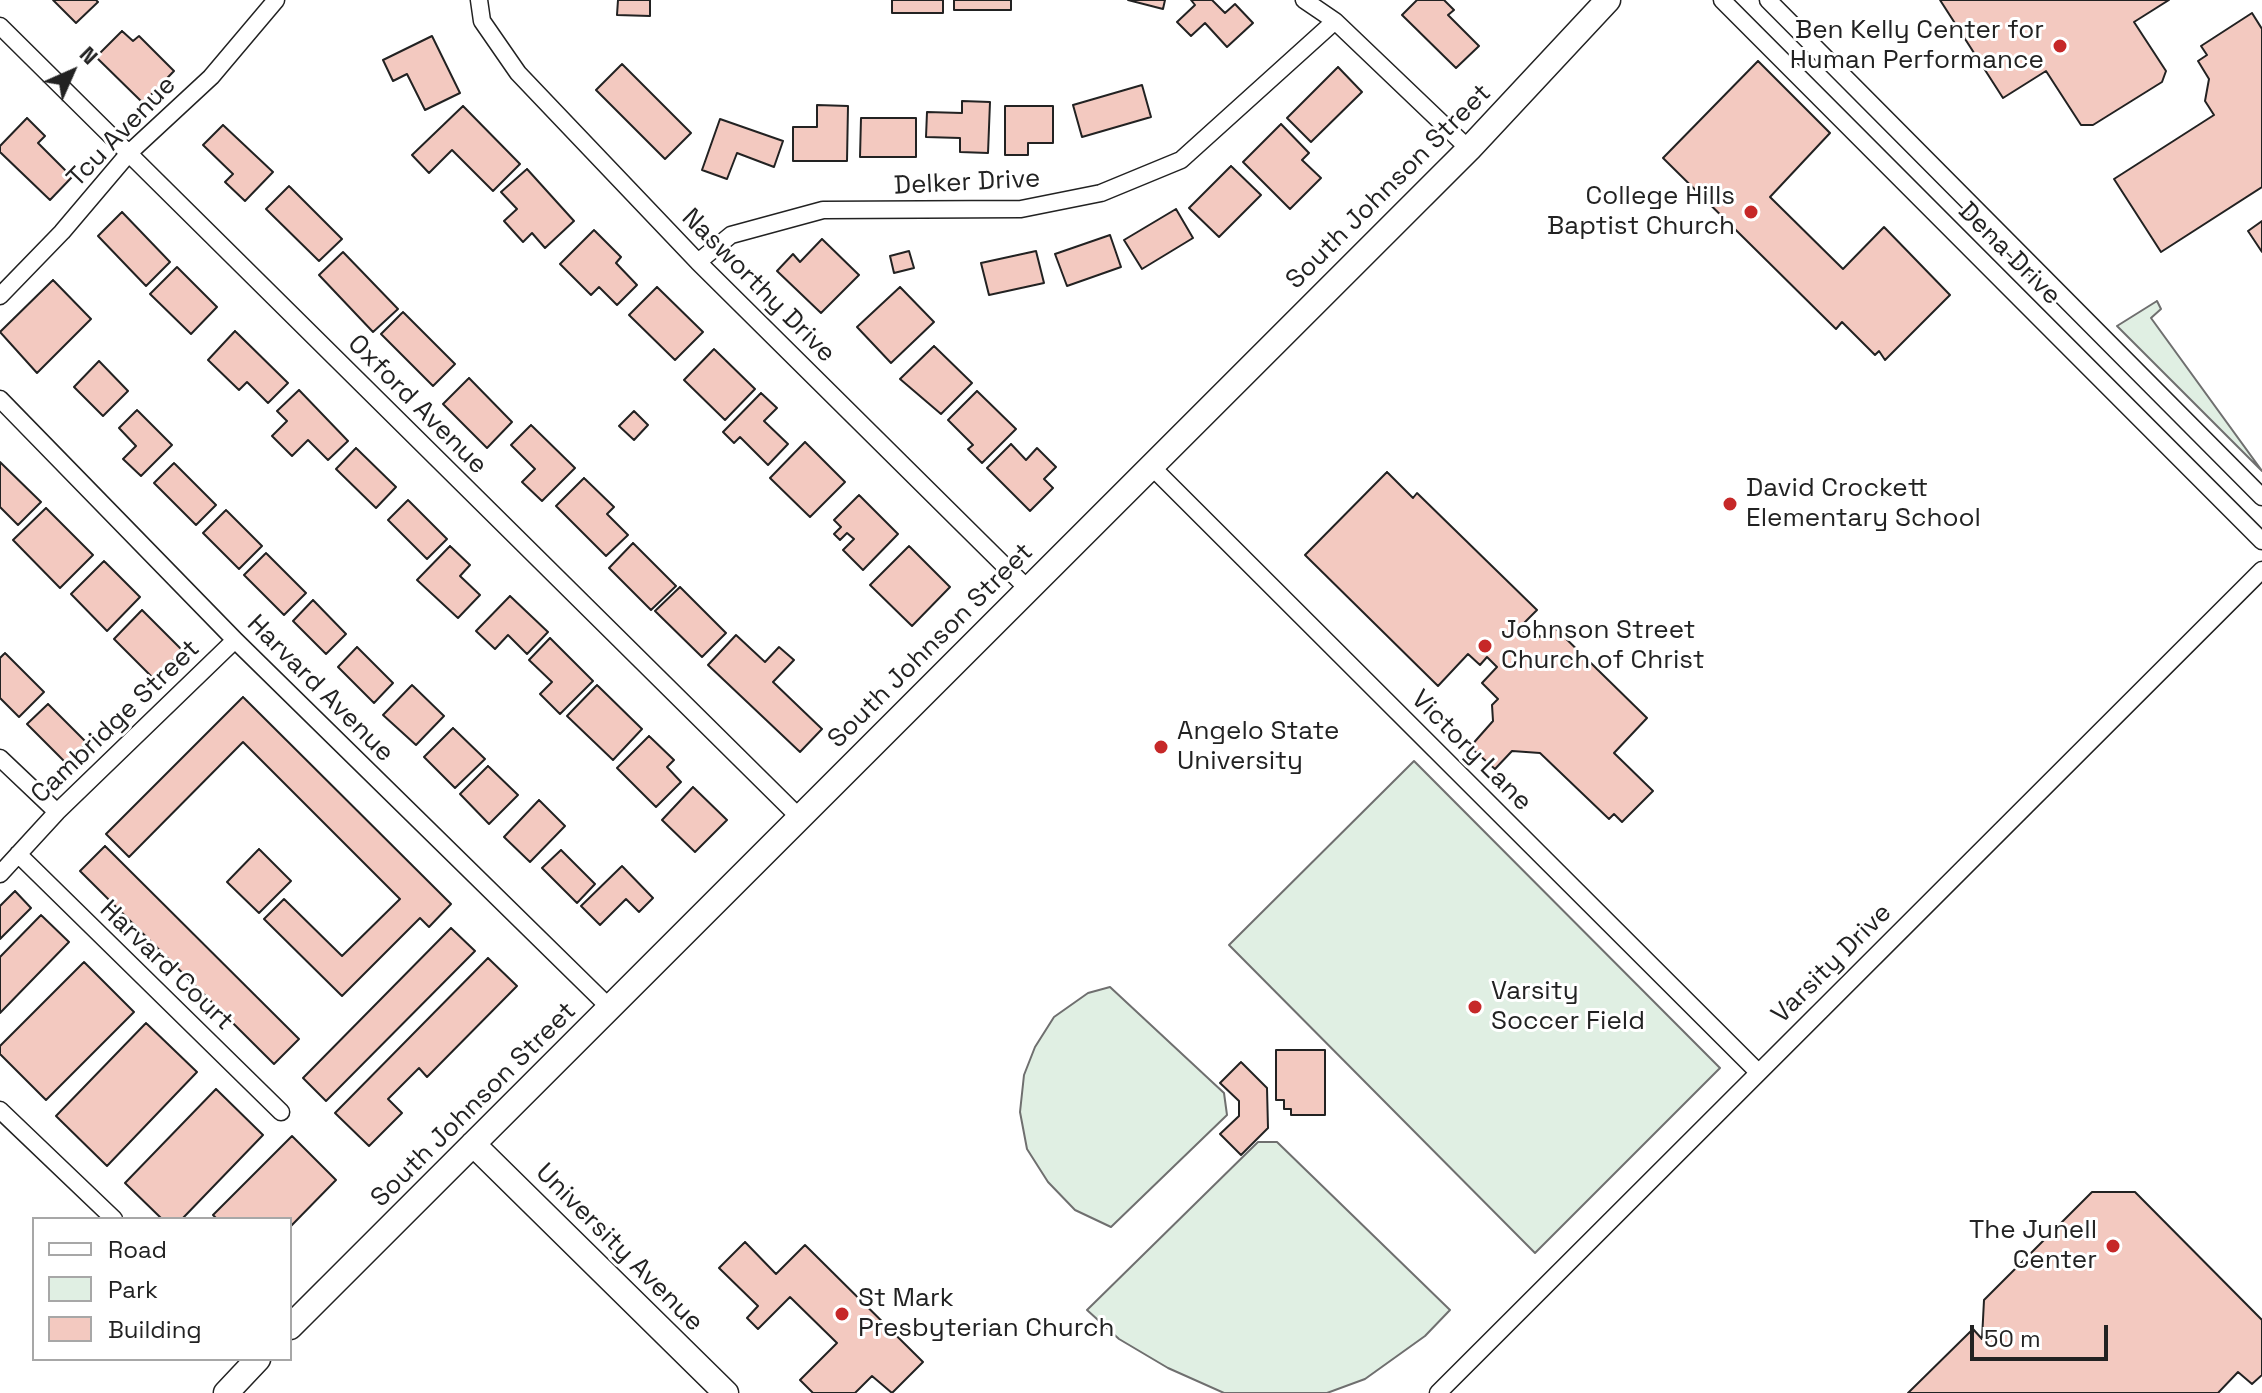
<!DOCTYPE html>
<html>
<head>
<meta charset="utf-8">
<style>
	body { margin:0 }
	#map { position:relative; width:2262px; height:1393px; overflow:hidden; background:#fff; font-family:"Space Grotesk",sans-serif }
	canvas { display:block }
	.legend { position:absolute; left:32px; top:1217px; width:260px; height:144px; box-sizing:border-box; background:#fff; border:2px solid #a7a7a7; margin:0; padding:10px 14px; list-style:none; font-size:24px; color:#222 }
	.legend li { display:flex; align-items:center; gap:16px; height:40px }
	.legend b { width:40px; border:2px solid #a7a7a7 }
	.north { position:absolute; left:32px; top:32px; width:80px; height:80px; -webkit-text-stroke:6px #fff; paint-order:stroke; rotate:45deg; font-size:22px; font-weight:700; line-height:32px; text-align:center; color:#222 }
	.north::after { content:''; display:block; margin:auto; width:28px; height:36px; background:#222; clip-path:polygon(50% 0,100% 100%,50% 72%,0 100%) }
	.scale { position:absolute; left:1970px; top:1325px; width:138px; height:36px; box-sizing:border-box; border:4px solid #222; border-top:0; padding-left:10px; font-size:24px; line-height:28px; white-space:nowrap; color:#222; -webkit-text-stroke:6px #fff; paint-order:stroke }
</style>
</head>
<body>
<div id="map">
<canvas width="2262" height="1393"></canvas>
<ul class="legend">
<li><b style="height:10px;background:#fff"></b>Road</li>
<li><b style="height:22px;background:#e0efe3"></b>Park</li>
<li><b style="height:22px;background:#f3c9c0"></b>Building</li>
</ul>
<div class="north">N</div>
<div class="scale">50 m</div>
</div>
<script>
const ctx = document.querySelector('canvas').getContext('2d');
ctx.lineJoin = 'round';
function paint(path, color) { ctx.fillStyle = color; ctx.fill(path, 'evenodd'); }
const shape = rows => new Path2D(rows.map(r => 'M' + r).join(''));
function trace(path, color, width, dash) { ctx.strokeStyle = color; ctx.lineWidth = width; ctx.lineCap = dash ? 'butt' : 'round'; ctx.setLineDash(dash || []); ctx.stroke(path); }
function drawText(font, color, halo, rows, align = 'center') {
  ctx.font = font + ' "Space Grotesk",sans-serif'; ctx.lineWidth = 6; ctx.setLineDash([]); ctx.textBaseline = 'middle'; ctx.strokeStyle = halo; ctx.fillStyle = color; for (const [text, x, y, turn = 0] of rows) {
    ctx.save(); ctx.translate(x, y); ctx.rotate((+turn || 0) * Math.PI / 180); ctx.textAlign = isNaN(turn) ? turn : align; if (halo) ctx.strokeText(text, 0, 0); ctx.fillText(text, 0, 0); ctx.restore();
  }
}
const green = shape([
	[2157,301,2161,309,2151,318,2262,471,2117,326,2157,301],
	[1414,761,1720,1068,1535,1253,1229,945,1414,761],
	[1110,987,1224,1093,1227,1115,1111,1227,1075,1210,1048,1182,1027,1149,1020,1112,1024,1075,1035,1047,1054,1017,1088,993,1110,987],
	[1258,1142,1277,1142,1450,1310,1425,1336,1365,1379,1327,1393,1224,1393,1168,1368,1119,1339,1087,1310,1258,1142]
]);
paint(green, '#e0efe3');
trace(green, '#6f6f6f', 2);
const building = shape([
	[53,0,96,0,98,2,76,23,53,0],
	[618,0,650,0,650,16,617,15,618,0],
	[892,0,943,0,943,13,892,13,892,0],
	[954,0,1011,0,1011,10,954,10,954,0],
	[1128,0,1165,0,1163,9,1128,0],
	[1191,0,1212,0,1225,13,1235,4,1253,23,1227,47,1205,23,1191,36,1177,22,1195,5,1191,0],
	[1417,0,1444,0,1454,10,1448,15,1479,46,1456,68,1402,15,1417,0],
	[1940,0,2169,0,2134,22,2166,71,2162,82,2093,125,2081,125,2046,71,2003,98,1940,0],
	[2252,13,2262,29,2262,187,2161,252,2114,179,2214,115,2205,101,2209,79,2198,61,2207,55,2201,46,2252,13],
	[122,31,133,41,139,36,174,71,143,103,96,57,122,31],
	[432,36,460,93,425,110,407,74,393,81,383,60,432,36],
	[1758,61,1830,133,1770,197,1843,269,1884,227,1950,295,1885,360,1879,351,1875,355,1842,322,1836,329,1663,158,1758,61],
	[622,64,691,133,665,159,596,90,622,64],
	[1338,67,1362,92,1311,142,1287,118,1338,67],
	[1142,85,1151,117,1082,137,1073,105,1142,85],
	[962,101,990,102,988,153,960,152,960,138,926,137,927,112,962,113,962,101],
	[817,105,848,106,847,161,793,161,793,127,817,127,817,105],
	[463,106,520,164,493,191,452,150,429,173,412,155,463,106],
	[1005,106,1053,106,1053,143,1028,143,1028,155,1005,155,1005,106],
	[27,118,45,136,38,143,72,177,50,200,0,152,0,146,27,118],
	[861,118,916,118,916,157,860,157,861,118],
	[720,119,783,141,774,167,737,153,727,179,702,170,720,119],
	[1281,124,1309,153,1302,160,1321,178,1290,209,1243,162,1281,124],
	[223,125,273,172,245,201,225,182,233,174,203,145,223,125],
	[1231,166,1261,195,1219,237,1189,208,1231,166],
	[527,169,574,221,545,248,532,233,523,242,504,221,517,209,501,192,527,169],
	[289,186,342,239,319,261,266,209,289,186],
	[1176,209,1193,238,1142,269,1124,240,1176,209],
	[122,212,170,262,146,286,98,236,122,212],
	[2262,221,2262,252,2248,231,2262,221],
	[594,230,621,257,616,263,637,285,617,305,599,287,591,295,560,264,594,230],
	[1110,235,1121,267,1067,286,1055,254,1110,235],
	[822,239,859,275,821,313,777,271,793,254,800,262,822,239],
	[909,251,914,268,894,273,890,256,909,251],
	[1036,251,1044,283,989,295,981,263,1036,251],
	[343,252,398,309,373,332,319,275,343,252],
	[177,267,217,307,191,334,150,294,177,267],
	[53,280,91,319,37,373,0,332,53,280],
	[657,287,703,332,675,360,629,315,657,287],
	[900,287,934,322,891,363,857,327,900,287],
	[403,312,455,364,433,386,381,334,403,312],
	[235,331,288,383,268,403,247,382,239,390,208,360,235,331],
	[934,346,972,383,941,414,900,379,934,346],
	[714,349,755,389,725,420,684,380,714,349],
	[99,361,128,391,103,416,74,387,99,361],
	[469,378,512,422,487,448,443,404,469,378],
	[299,390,348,441,328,460,308,440,292,456,272,436,287,421,277,411,299,390],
	[977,391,1016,429,982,463,968,449,973,445,948,420,977,391],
	[761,393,777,408,764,421,788,444,768,465,740,437,734,443,723,432,761,393],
	[137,410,172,445,141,476,123,459,136,446,119,428,137,410],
	[634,411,648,425,634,440,619,426,634,411],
	[531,425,575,468,542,501,522,482,535,469,511,445,531,425],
	[805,442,845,482,810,517,770,478,805,442],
	[1011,444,1026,460,1037,448,1056,467,1044,479,1053,488,1030,511,987,468,1011,444],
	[356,448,396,487,376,508,336,469,356,448],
	[0,462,41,502,18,525,0,507,0,462],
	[174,463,216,505,196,525,154,483,174,463],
	[1387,472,1413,498,1417,493,1537,610,1518,629,1525,635,1531,628,1540,637,1552,625,1647,718,1614,753,1653,791,1622,822,1614,814,1609,819,1540,753,1512,751,1495,769,1470,747,1493,721,1492,705,1498,699,1482,683,1497,667,1487,657,1480,665,1468,654,1438,686,1305,555,1387,472],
	[584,478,614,507,607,514,628,535,606,556,556,506,584,478],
	[859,495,898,534,863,570,843,550,854,539,847,533,840,540,834,534,841,527,834,520,859,495],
	[408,500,447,539,427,559,388,520,408,500],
	[46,508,93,555,60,588,13,540,46,508],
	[226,510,262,546,239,569,203,533,226,510],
	[633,543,676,586,651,610,609,568,633,543],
	[450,546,470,565,460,576,480,595,458,618,417,580,450,546],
	[909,546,950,587,912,626,870,585,909,546],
	[266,553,306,593,284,615,244,575,266,553],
	[104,561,140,597,107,631,71,594,104,561],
	[680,587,726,633,702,657,655,611,680,587],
	[510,596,548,632,527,654,508,635,495,649,476,631,510,596],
	[313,600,346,634,326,654,293,621,313,600],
	[142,610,183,651,154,679,114,639,142,610],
	[736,635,765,662,779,647,794,660,773,682,822,729,800,752,708,665,736,635],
	[550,638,593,681,560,714,540,694,552,682,529,660,550,638],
	[357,647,393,683,374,703,338,667,357,647],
	[5,653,44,692,19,717,0,698,0,658,5,653],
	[412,685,444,716,416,745,383,715,412,685],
	[597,685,642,729,613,760,567,716,597,685],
	[243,697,451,904,429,927,420,918,342,996,264,919,284,899,342,956,400,899,243,742,129,857,106,834,243,697],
	[48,704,87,743,66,763,27,724,48,704],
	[453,728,485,759,455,788,424,757,453,728],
	[649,736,674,760,667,767,681,782,656,807,617,768,649,736],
	[488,766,518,795,489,824,460,794,488,766],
	[693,787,727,820,695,852,662,820,693,787],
	[539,800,565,826,530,862,504,837,539,800],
	[105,846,299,1039,274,1064,80,871,105,846],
	[259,849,291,881,259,913,227,882,259,849],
	[561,850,595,884,577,903,542,868,561,850],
	[622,866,653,898,639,912,626,899,600,925,581,906,622,866],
	[15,891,31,908,0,939,0,906,15,891],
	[41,915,69,942,0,1013,0,957,41,915],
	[451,928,475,951,326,1101,303,1078,451,928],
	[488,958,517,986,427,1077,419,1068,388,1099,402,1113,369,1146,335,1113,488,958],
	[84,962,134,1012,46,1100,0,1054,0,1046,84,962],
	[146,1023,197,1072,107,1166,56,1116,146,1023],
	[1276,1050,1325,1050,1325,1115,1291,1115,1291,1109,1284,1109,1284,1100,1276,1100,1276,1050],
	[1241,1062,1267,1088,1268,1128,1241,1155,1220,1134,1239,1116,1239,1101,1220,1083,1241,1062],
	[216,1089,263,1135,182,1219,162,1219,125,1183,216,1089],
	[292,1136,336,1180,290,1227,290,1219,217,1219,213,1215,292,1136],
	[2092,1192,2135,1192,2262,1320,2262,1375,2252,1384,2238,1372,2218,1393,1908,1393,1973,1329,1982,1339,1984,1300,2092,1192],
	[745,1242,776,1274,805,1245,923,1362,892,1393,872,1376,855,1393,813,1393,800,1380,837,1343,790,1297,758,1329,747,1318,758,1306,719,1268,745,1242]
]);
paint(building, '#f3c9c0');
trace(building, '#222', 2);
const street = shape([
	[479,0,482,21,518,73,698,262,1028,589],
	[1304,0,1335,21,1469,149],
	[1722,0,2262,541],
	[1768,0,2262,497],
	[0,26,800,818],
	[698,262,731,235,823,210,1021,209,1101,193,1181,160,1335,21],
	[0,296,62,232,129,153,211,77,276,0],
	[0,399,235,640,611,1009],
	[1150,465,1758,1072],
	[0,758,57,812],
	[18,854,281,1112],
	[0,874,57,812,235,640],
	[0,1110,114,1219],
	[1438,1393,2262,570]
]);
const secondary = shape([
	[473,1144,726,1393],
	[290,1327,1469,149,1608,0],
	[226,1393,258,1359]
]);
trace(street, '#222', 19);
trace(secondary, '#222', 27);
trace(street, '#fff', 16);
trace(secondary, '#fff', 24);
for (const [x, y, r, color] of [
	[2060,46,8,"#c62828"],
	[1751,212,8,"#c62828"],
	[1730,504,8,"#c62828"],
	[1485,646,8,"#c62828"],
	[1161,747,8,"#c62828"],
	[1475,1007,8,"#c62828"],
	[2113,1246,8,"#c62828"],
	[842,1314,8,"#c62828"]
]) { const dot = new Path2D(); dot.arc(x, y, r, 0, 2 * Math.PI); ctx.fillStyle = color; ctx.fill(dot); trace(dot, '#fff', 3); }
drawText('26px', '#222', '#fff', [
	["Ben Kelly Center for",2044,31,"right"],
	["Human Performance",2044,61,"right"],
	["College Hills",1735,197,"right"],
	["Baptist Church",1735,227,"right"],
	["David Crockett",1746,489],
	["Elementary School",1746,519],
	["Johnson Street",1501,631],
	["Church of Christ",1501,661],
	["Angelo State",1177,732],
	["University",1177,762],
	["Varsity",1491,992],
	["Soccer Field",1491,1022],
	["The Junell",2097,1231,"right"],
	["Center",2097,1261,"right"],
	["St Mark",858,1299],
	["Presbyterian Church",858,1329]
], 'left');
drawText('26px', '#222', '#fff', [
	["Tcu Avenue",122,132,-46],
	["Delker Drive",967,183,-3],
	["South Johnson Street",1389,187,-45],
	["Dena Drive",2009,254,45],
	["Nasworthy Drive",758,286,45],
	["Oxford Avenue",417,405,45],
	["South Johnson Street",931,646,-45],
	["Harvard Avenue",320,689,45],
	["Cambridge Street",116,722,-44],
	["Victory Lane",1471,751,45],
	["Varsity Drive",1832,964,-45],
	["Harvard Court",166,966,44],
	["South Johnson Street",474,1105,-45],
	["University Avenue",619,1248,45]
]);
</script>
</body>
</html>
